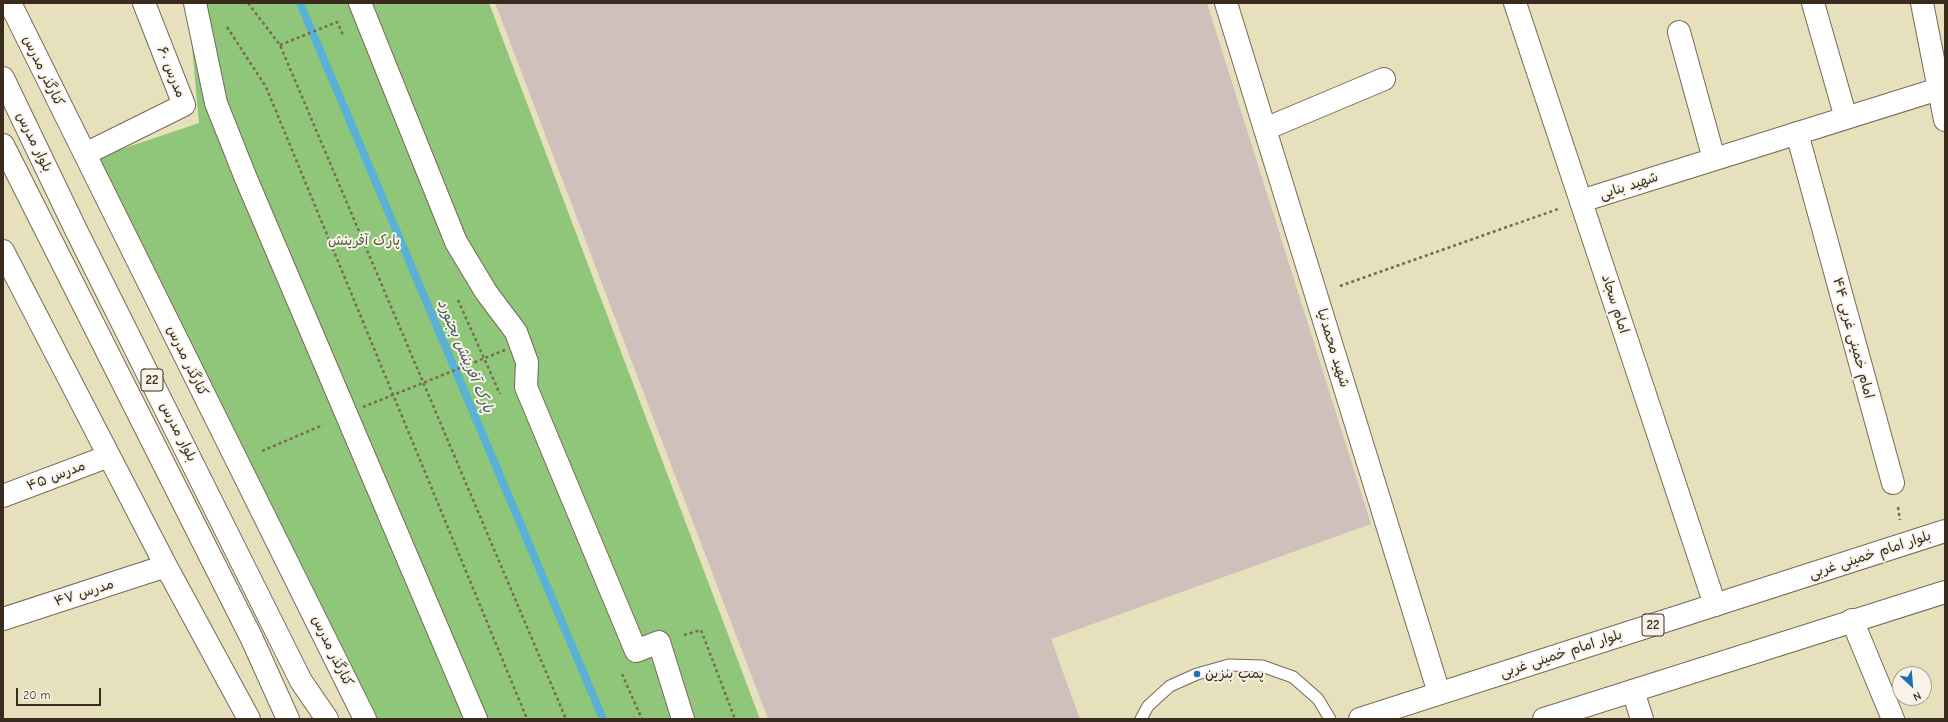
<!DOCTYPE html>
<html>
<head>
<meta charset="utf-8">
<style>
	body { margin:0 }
	#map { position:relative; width:1948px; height:722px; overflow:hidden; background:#e7e0bd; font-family:"Comic Neue",sans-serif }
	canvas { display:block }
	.frame { position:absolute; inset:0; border:4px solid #3b2a1e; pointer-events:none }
	.north { position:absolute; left:1892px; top:666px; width:40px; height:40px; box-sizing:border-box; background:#f7f3e8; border:1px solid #aca397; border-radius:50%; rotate:154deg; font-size:11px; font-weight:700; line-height:16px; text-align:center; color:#3b2a1e }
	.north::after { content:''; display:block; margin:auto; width:14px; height:18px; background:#1f6fb2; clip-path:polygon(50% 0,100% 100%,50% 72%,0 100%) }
	.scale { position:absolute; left:16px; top:688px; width:85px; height:18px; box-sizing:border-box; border:2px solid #3b2a1e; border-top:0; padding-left:5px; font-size:12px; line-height:14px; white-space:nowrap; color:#3b2a1e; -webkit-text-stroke:3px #f7f3e8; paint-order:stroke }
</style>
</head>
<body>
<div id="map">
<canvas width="1948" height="722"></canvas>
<div class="frame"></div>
<div class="north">N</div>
<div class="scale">20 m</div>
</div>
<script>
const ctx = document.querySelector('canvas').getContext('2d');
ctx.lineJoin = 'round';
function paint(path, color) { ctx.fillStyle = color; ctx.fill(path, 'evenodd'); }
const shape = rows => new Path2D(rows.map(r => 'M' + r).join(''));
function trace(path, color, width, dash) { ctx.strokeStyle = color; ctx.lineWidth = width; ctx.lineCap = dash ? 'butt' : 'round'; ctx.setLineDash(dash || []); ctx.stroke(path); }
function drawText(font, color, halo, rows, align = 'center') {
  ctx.font = font + ' "Comic Neue","Playpen Sans Arabic",sans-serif'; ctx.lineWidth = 4; ctx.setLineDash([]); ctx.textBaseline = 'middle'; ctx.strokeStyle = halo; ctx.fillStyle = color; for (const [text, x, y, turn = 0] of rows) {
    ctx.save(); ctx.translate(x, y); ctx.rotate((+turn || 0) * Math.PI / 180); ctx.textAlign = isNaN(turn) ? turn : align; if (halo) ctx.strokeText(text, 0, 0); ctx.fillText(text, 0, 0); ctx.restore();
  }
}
paint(shape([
	[495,3,1207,3,1371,524,1051,639,1080,719,768,719]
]), '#d0c0bc');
paint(shape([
	[188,3,489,3,760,719,375,719,98,157,199,123]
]), '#8fc679');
trace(shape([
	[300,3,603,719]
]), '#59b1d6', 8);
const lane = shape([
	[1141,719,1148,706,1170,686,1197,674,1229,665,1262,666,1293,677,1318,699,1330,719]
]);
const street = shape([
	[10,3,365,719],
	[195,3,216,103,245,176,476,719],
	[360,3,456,242,486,292,516,332,527,362,526,387,636,651,659,642,683,719],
	[1226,3,1439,693],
	[1813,3,1846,118],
	[1922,3,1945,120],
	[1679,32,1714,159],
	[1265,129,1384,79],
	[1797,133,1893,483],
	[85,154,184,105,144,3],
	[1581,201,1945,87],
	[3,251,166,566,249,719],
	[3,496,109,456],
	[3,619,166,566],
	[1852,620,1893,719],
	[1633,691,1642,719]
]);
const secondary = shape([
	[1515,3,1715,605]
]);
const primary = shape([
	[3,78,76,230,301,681,327,719],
	[3,145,252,639,288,719],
	[1360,719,1945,531],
	[1544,719,1945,592]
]);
trace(lane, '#776a56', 13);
trace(street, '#776a56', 24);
trace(secondary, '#776a56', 24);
trace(primary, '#776a56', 24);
trace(shape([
	[248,3,280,45,566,719],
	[227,27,266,87,527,719],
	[280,45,337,22,344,37],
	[1340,286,1558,209],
	[458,300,500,394],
	[262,451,323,425],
	[1898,507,1900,520],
	[684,635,701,630,735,719],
	[622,674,642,719]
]), '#776a56', 2.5, [3, 3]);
trace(lane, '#fff', 11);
trace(street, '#fff', 22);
trace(secondary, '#fff', 22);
trace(primary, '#fff', 22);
trace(shape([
	[363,407,505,350]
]), '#776a56', 2.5, [3, 3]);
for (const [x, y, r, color] of [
	[1197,674,4,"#1f6fb2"]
]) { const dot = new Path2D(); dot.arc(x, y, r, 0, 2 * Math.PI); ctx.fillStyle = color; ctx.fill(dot); trace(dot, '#f7f3e8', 1.5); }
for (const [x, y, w] of [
	[152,380,22],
	[1653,625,22]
]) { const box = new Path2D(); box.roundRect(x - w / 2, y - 11, w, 22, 3); ctx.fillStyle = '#f7f3e8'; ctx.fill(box); trace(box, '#3b2a1e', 1); }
drawText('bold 13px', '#3b2a1e', null, [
	["22",152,380],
	["22",1653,625]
]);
drawText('14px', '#3b2a1e', '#f7f3e8', [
	["کنارگذر مدرس",43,71,64],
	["مدرس ۶۰",171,72,68],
	["بلوار مدرس",34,142,64],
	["شهید بنایی",1629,186,-18],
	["امام سجاد",1615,304,72],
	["امام خمینی غربی ۴۴",1853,338,75],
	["شهید محمدنیا",1333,348,73],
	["کنارگذر مدرس",187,361,64],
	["بلوار مدرس",178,432,63],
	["مدرس ۴۵",56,476,-21],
	["بلوار امام خمینی غربی",1870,555,-18],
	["مدرس ۴۷",84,593,-18],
	["کنارگذر مدرس",332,651,64],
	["بلوار امام خمینی غربی",1561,654,-18]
]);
drawText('14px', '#545939', '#f7f3e8', [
	["پارک آفرینش",364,241]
]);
drawText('14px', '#3b2a1e', '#f7f3e8', [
	["پمپ بنزین",1205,674]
], 'left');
drawText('italic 15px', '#46595e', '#f7f3e8', [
	["پارک آفرینش بجنورد",465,356,67]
]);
</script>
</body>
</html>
